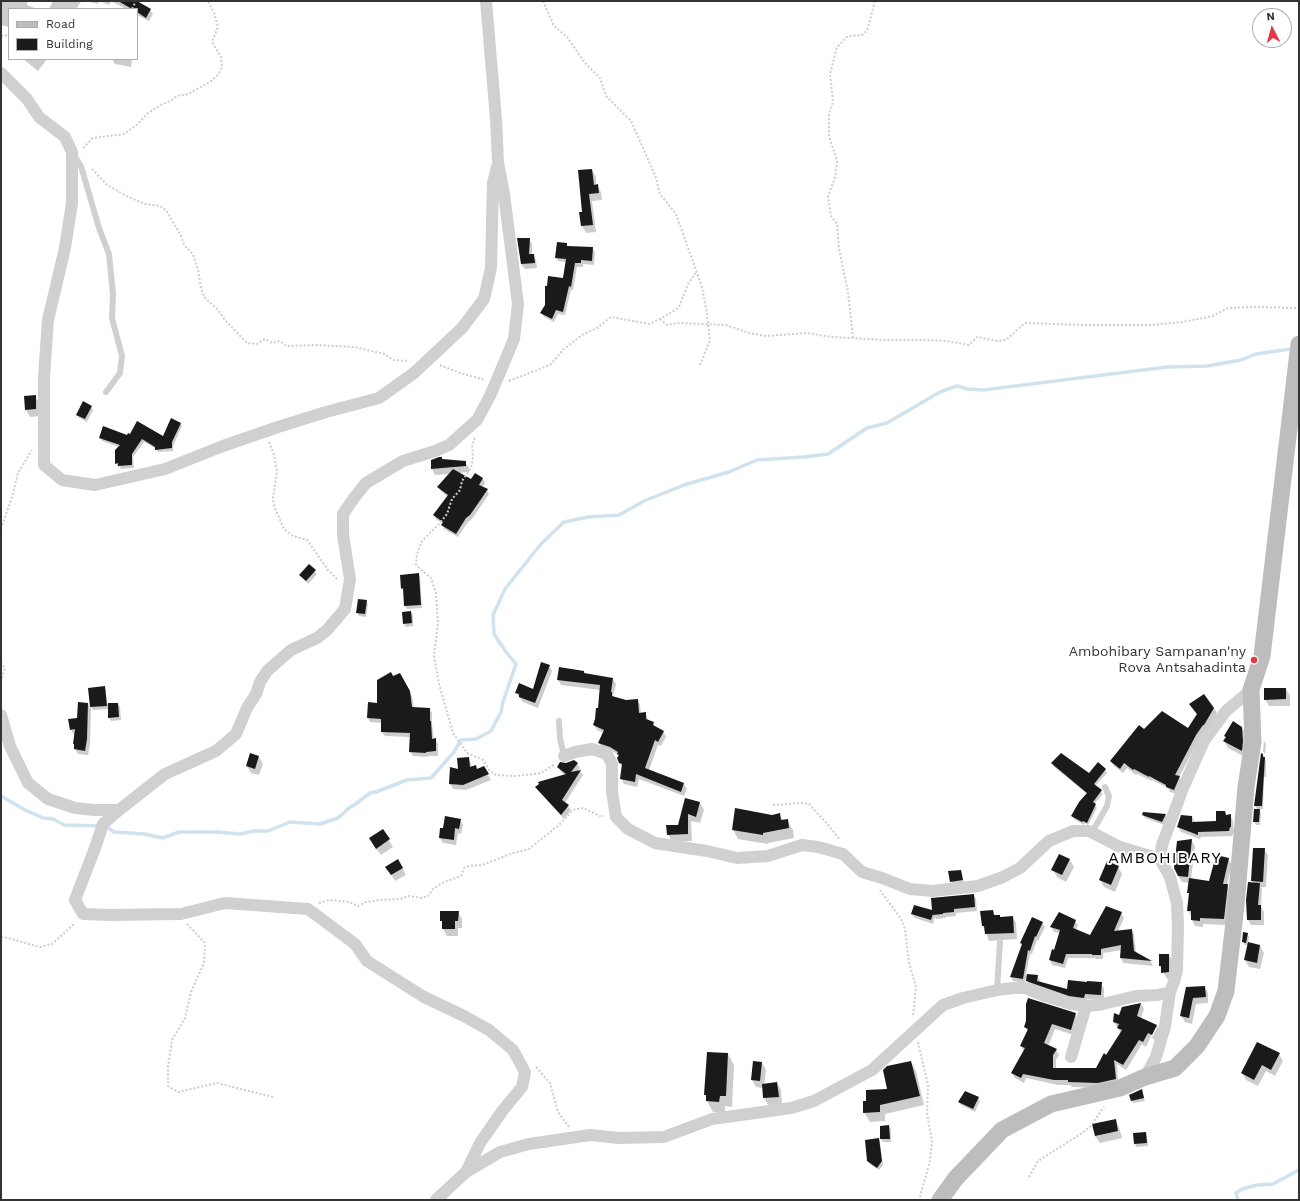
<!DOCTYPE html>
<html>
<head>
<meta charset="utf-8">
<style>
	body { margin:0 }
	#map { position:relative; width:1300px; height:1201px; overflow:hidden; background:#fff; font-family:"Work Sans",sans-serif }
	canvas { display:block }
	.frame { position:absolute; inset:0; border:2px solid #333; pointer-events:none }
	.legend { position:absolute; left:8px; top:8px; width:130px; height:52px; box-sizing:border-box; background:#fff; border:1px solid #adadad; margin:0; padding:5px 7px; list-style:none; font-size:12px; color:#333 }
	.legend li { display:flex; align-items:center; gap:8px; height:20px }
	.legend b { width:20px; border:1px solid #adadad }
	.north { position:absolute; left:1252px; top:8px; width:40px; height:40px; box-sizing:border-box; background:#fff; border:1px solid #adadad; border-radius:50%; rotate:354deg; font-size:11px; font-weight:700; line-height:16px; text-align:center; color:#333 }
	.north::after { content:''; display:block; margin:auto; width:14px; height:18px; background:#e63946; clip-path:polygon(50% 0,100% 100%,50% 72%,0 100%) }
</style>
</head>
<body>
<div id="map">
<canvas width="1300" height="1201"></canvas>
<div class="frame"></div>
<ul class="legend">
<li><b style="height:5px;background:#bdbdbd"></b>Road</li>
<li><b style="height:11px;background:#1a1a1a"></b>Building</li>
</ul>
<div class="north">N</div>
</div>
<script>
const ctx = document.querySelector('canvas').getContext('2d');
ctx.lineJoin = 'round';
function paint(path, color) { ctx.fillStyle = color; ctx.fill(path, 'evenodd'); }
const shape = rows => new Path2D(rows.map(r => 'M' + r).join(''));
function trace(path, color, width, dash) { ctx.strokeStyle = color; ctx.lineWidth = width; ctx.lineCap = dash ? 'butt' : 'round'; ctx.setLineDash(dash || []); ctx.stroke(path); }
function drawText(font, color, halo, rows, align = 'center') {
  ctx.font = font + ' "Work Sans",sans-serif'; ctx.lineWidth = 4; ctx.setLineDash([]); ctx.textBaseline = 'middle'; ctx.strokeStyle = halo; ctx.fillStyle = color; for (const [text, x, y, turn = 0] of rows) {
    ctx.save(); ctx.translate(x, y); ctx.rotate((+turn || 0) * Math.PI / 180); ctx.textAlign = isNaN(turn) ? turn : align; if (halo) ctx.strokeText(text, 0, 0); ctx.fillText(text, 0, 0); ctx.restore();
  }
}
paint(shape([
	[1,1,27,1,27,5,37,9,9,9,9,27,1,25],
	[53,1,81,1,80,4,79,4,77,9,49,9],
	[86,1,111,1,109,5,99,1,98,4],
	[111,1,135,1,150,10,153,14,149,21,137,15,137,9,126,9],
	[23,59,47,59,38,71],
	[114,59,132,59,131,67,115,64,113,61],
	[592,170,596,177,596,185,601,192,602,200,592,201,596,232,586,233,582,226,580,213,583,213],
	[518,239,529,239,532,244,532,255,533,255,536,260,537,268,525,269,521,264],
	[566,244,568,247,592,248,595,252,594,265,583,264,583,267,577,267,573,290,571,290,565,315,558,314,554,322,544,317,542,313,563,279,566,262,558,261,556,257],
	[35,396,39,403,40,416,30,417,26,410,25,397],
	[91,407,93,410,87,422,79,418,77,415],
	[180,423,182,426,173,446,173,451,158,452,155,448,144,442,133,457,134,468,121,469,120,466,118,467,116,463,119,447,102,441,100,437,127,436,164,437],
	[442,458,443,460,465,462,469,468,469,472,458,473,472,481,475,474,483,479,485,483,482,488,487,490,489,494,472,519,468,522,458,537,444,529,442,525,443,524,436,519,434,515,448,497,441,491,439,487,450,474,435,475,432,469,432,461],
	[309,565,317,574,308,584,300,575],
	[418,574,420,577,422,608,407,609,405,606,404,591,402,588],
	[366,601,368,604,366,617,359,616,357,613],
	[411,612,413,615,413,626,406,627,404,624,403,613],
	[549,666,552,671,538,708,523,702,516,693,534,690],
	[584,671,585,674,613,679,616,684,613,696,614,698,626,701,637,700,640,705,641,714,646,714,649,721,653,723,656,728,663,731,666,737,661,746,658,745,649,770,684,784,687,789,684,796,639,779,637,787,624,784,621,778,622,767,620,762,619,756,614,752,602,748,599,743,604,733,597,730,594,725,599,709,601,690,561,685,558,680],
	[399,674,412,696,414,708,429,709,432,713,432,724,434,740,435,739,438,744,438,756,428,756,428,757,413,756,410,752,411,737,385,736,382,732,382,723,370,722,368,718,378,704,393,678],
	[104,687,106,691,107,704,118,704,120,707,121,720,111,721,109,718,109,709,93,710,91,707],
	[1286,689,1290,696,1290,706,1269,706,1265,699],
	[88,704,91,709,90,744,88,755,78,754,75,749,75,735,74,735,71,730],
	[1214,708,1217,713,1207,730,1199,740,1179,777,1182,782,1177,794,1170,792,1168,788,1152,780,1152,781,1137,774,1136,775,1127,768,1123,773,1114,766,1111,761,1144,731,1188,729,1197,715,1193,709],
	[1242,727,1246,735,1245,757,1228,748,1224,741,1226,738,1225,736],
	[1264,741,1266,744,1265,754,1263,751],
	[250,754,259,757,263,764,259,775,251,773,247,766],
	[1263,754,1266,762,1266,777,1264,777,1263,809,1259,809,1261,813,1260,825,1256,825,1254,821,1258,810,1255,806],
	[468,758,471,763,472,768,477,770,483,767,491,780,466,790,453,789,450,784,451,768,459,770],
	[574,761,577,764,580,768,577,772,580,771,583,775,565,803,568,806,571,810,564,819,539,791,536,787,565,775,561,772,558,767],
	[1052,764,1089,774,1098,764,1105,770,1107,773,1095,786,1103,794,1094,804,1097,808,1088,825,1085,823,1084,825,1074,819,1072,816,1087,794,1054,767],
	[686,799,700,803,704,810,700,823,691,821,692,841,672,842,668,834,679,826],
	[1225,812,1227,816,1230,815,1233,821,1234,832,1232,836,1201,837,1200,839,1181,832,1178,827,1192,816,1195,823,1217,822],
	[779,814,783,821,787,820,793,830,794,838,768,843,768,844,738,839,733,829],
	[1143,815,1165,815,1167,818,1164,825,1145,818],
	[460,820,463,825,461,834,458,833,456,845,443,843,440,838,444,829],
	[382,830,393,847,381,855,374,846],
	[1191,840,1195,846,1191,880,1210,882,1228,859,1232,865,1227,885,1231,891,1227,925,1203,924,1203,927,1195,926,1192,920,1192,917,1188,911,1189,883,1182,882,1178,876],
	[1264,849,1268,855,1266,887,1261,887,1262,889,1261,907,1264,912,1264,925,1251,925,1248,920,1247,900,1254,883,1252,881],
	[1070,860,1074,867,1066,882,1057,877,1053,870],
	[398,861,406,875,395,881,387,867],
	[1118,867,1122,874,1115,892,1104,887,1100,880],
	[960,871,962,874,964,883,953,884,951,881],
	[974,895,976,899,977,911,956,913,956,916,945,917,945,918,936,919,935,917,933,924,915,918,912,914,933,912],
	[993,911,995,916,1000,918,1013,917,1016,923,1017,939,989,941,983,926],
	[458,912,462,919,462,928,458,928,458,936,447,936,443,929,443,924,441,920],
	[1121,913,1124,918,1118,931,1131,930,1134,934,1136,953,1151,962,1153,966,1123,963,1121,958,1122,950,1103,953,1103,959,1096,959,1095,958,1068,958,1065,968,1052,965,1050,960,1055,951,1060,933,1054,932,1051,927,1075,921,1078,925,1076,930,1091,937],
	[1042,923,1045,927,1038,941,1037,940,1032,954,1030,954,1026,975,1037,976,1041,982,1068,990,1101,983,1104,989,1104,1000,1087,999,1087,1003,1030,986,1026,978,1025,983,1013,981,1011,977,1023,946,1021,943],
	[1247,934,1249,937,1248,943,1260,946,1264,953,1260,969,1249,967,1245,960,1248,945,1245,945,1243,942],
	[1169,955,1173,962,1172,979,1167,979,1160,966],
	[1204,987,1208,993,1208,1003,1196,1004,1192,1024,1185,1022,1181,1016,1187,988],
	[1141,1004,1144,1009,1141,1018,1157,1026,1160,1031,1155,1040,1152,1038,1157,1028,1155,1028,1146,1047,1142,1044,1126,1070,1117,1064,1118,1084,1101,1088,1072,1087,1070,1085,1058,1085,1026,1078,1024,1083,1015,1078,1012,1073,1024,1051,1021,1046,1028,1032,1025,1027,1075,1014,1078,1020,1074,1035,1055,1029,1048,1046,1056,1050,1059,1055,1056,1060,1056,1069,1096,1069,1107,1056,1121,1033,1114,1022,1120,1016,1123,1008],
	[728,1054,734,1065,732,1107,725,1106,725,1113,713,1112,707,1101,707,1098,705,1094],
	[1279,1054,1283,1061,1275,1076,1266,1071,1258,1086,1246,1080,1242,1073],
	[911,1062,916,1071,924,1105,885,1114,885,1121,870,1122,864,1112,888,1090],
	[762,1063,766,1070,764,1085,777,1083,781,1090,782,1104,768,1105,764,1098,763,1088,756,1087,752,1080],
	[1141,1091,1145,1101,1133,1103,1132,1100],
	[978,1098,980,1101,975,1112,961,1105,959,1102],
	[1115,1120,1119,1127,1122,1138,1100,1143,1095,1136],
	[889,1126,891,1129,891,1142,883,1142,881,1139],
	[1145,1133,1147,1136,1148,1146,1136,1147,1135,1143],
	[879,1139,880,1142,883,1165,879,1170,870,1164,868,1160]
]), '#0003');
trace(shape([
	[1,796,25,810,43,818,53,819,64,825,99,826],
	[107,827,114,832,144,834,163,838,179,832,217,832,240,834,254,831,268,831,290,822,320,824,338,818,349,808,357,803,370,793,376,792,407,780,431,778,454,752,461,740,476,739,491,731,501,712,503,702,516,664,506,652,494,634,493,615,505,589,541,544,564,522,588,517,619,515,644,501,684,485,729,472,757,460,804,457,828,454,867,428,887,423,940,392,957,386,967,389,983,390,1167,367,1207,366,1241,360,1256,354,1291,349],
	[1238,1200,1236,1193,1242,1189,1257,1185,1273,1184,1299,1170]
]), '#cfe2ee', 3.5);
paint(shape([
	[118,1,137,1,151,9,146,18,137,12,137,9,132,9],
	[592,169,594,185,598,184,599,193,589,194,593,225,581,226,579,212,582,212,578,170],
	[517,238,530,238,529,254,534,254,535,263,521,264],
	[557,242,567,243,567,246,593,247,592,261,581,260,581,263,575,263,571,287,569,286,563,312,556,310,552,319,540,313,545,305,545,286,547,286,548,276,563,278,566,259,555,258],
	[36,395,36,409,25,410,24,396],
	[83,401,92,406,85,419,76,415],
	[171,418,181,423,172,442,172,448,155,450,155,447,142,439,132,454,132,465,118,466,118,463,115,464,115,450,120,445,99,438,103,426,127,435,128,433,130,434,137,421,163,436],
	[439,457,442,457,442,459,466,461,466,466,431,469,431,460],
	[453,469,471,479,475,473,483,478,479,485,488,489,470,515,466,518,456,534,441,525,443,522,433,515,448,495,437,487],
	[309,564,316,570,306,581,299,575],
	[419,573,421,605,404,606,403,588,401,589,400,575],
	[358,599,367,600,365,614,356,613],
	[411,611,412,623,403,624,402,612],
	[541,662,550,665,535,703,519,697,519,694,515,693,519,683,533,689],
	[559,667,584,671,584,673,613,678,611,692,612,692,612,696,626,700,638,699,639,713,646,712,646,719,654,722,653,725,664,731,658,742,655,740,645,768,684,783,681,792,636,774,635,782,620,779,622,764,619,763,617,758,619,755,617,754,618,752,610,747,598,743,604,730,593,725,595,719,596,708,598,708,600,685,557,680],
	[391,672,393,676,400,673,410,691,412,707,430,708,430,721,431,721,432,739,436,738,436,751,426,752,426,753,409,752,410,733,381,732,381,719,367,718,368,702,377,703,377,680],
	[105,686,107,706,90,707,88,688],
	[1264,688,1286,688,1286,699,1264,700],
	[1204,694,1214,708,1204,725,1203,725,1196,735,1175,775,1180,776,1174,790,1166,787,1166,785,1149,776,1149,777,1134,769,1133,770,1124,763,1120,769,1110,761,1139,725,1144,729,1162,711,1188,728,1197,714,1189,704],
	[78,702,88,703,87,739,85,751,74,749,74,744,73,744,75,729,70,730,68,719,77,718],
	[108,703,118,703,119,717,108,718],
	[1233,721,1242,727,1243,741,1242,751,1223,741,1226,737,1224,736],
	[250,753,259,756,255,769,246,766],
	[1061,753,1089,773,1098,762,1106,769,1094,784,1102,790,1093,802,1096,804,1087,823,1083,821,1082,822,1071,816,1079,802,1087,793,1051,763],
	[1261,753,1263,754,1263,757,1265,757,1262,806,1254,806],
	[469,757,470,767,476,765,477,769,484,766,489,774,463,785,449,784,450,767,458,769,457,758],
	[574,760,578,763,571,772,581,770,562,800,569,805,561,815,535,787,539,784,538,782,566,774,557,767,560,762,566,763],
	[685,798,700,802,696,817,688,814,688,834,667,835,666,825,678,825],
	[735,808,772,815,780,813,781,820,788,819,789,828,763,833,763,835,732,830],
	[1254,809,1260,809,1259,822,1253,822],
	[1216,811,1225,811,1226,815,1231,814,1231,827,1230,827,1229,831,1198,832,1198,835,1177,827,1181,815,1192,816,1192,822,1216,821],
	[1143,812,1166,814,1162,822,1142,815],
	[445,816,461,819,459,829,455,828,454,840,439,838,440,828,443,828],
	[383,829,390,839,376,849,369,838],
	[1192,839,1188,877,1178,876,1174,868,1177,841],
	[1253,848,1265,848,1263,882,1251,881],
	[1059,854,1070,859,1062,875,1051,870],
	[1216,855,1229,858,1223,884,1228,884,1224,919,1200,918,1200,921,1191,920,1191,911,1187,911,1189,893,1187,893,1189,878,1209,881],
	[398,859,403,868,391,875,385,867],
	[1107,861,1119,866,1111,885,1099,880],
	[961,870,963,880,950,882,948,871],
	[1248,882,1260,883,1258,905,1261,905,1261,920,1247,920,1246,900],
	[974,894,975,907,954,909,954,912,943,913,943,914,933,915,933,914,931,920,911,914,914,905,932,910,931,898],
	[1106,906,1122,912,1114,931,1132,929,1134,951,1152,961,1120,958,1121,945,1101,949,1101,955,1092,955,1092,954,1066,954,1063,964,1049,960,1052,949,1054,950,1060,930,1050,927,1059,912,1076,920,1073,928,1090,935],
	[993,910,994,915,1000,915,1000,917,1013,916,1014,933,985,934,984,926,982,926,980,911],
	[440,911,459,911,458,921,455,921,455,929,442,929,442,921,440,921],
	[1032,917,1043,922,1036,937,1035,936,1030,951,1028,950,1023,979,1010,977,1022,944,1020,943],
	[1243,932,1248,933,1246,943,1242,942],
	[1248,942,1260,945,1257,963,1244,960],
	[1159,954,1169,954,1169,972,1161,973,1161,966,1159,966],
	[1027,974,1038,975,1037,981,1067,989,1068,980,1087,982,1087,981,1102,982,1101,995,1085,994,1084,998,1069,996,1026,981],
	[1205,986,1206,997,1193,998,1189,1018,1180,1016,1186,987],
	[1028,998,1076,1013,1071,1030,1052,1024,1044,1043,1057,1049,1053,1055,1053,1068,1096,1068,1104,1053,1106,1055,1122,1030,1117,1028,1119,1024,1113,1022,1114,1013,1119,1015,1122,1007,1141,1003,1137,1016,1157,1025,1152,1035,1148,1033,1143,1042,1139,1040,1123,1065,1114,1060,1116,1079,1098,1083,1068,1082,1068,1080,1054,1080,1023,1074,1021,1078,1011,1073,1025,1048,1020,1046,1028,1029,1024,1027,1026,1021,1026,1004],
	[1257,1042,1280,1053,1271,1070,1262,1065,1254,1080,1241,1073],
	[707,1052,728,1053,726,1096,720,1096,719,1102,706,1101,706,1095,704,1095],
	[753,1061,762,1062,760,1081,751,1080],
	[911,1061,920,1096,880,1105,880,1112,863,1113,863,1101,866,1101,866,1090,887,1089,883,1070,887,1066],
	[777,1082,779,1097,763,1098,762,1084],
	[1142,1089,1144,1098,1131,1101,1129,1095],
	[965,1091,979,1097,973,1109,958,1102],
	[1116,1119,1118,1131,1095,1136,1092,1124],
	[889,1125,890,1139,880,1139,880,1126],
	[1146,1132,1147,1143,1134,1144,1133,1133],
	[879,1138,882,1161,877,1168,867,1161,865,1140]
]), '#1a1a1a');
trace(shape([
	[543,1,554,26,567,37,585,63,600,78,606,96,631,121,655,175,660,194,676,214,702,287,707,314,710,340,700,365],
	[132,9,136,1],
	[1,36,9,35],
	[83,148,93,138,124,134,138,124,148,113,161,105,170,101,177,96,188,94,210,82,218,75,222,68,221,57,212,42,218,27,214,13,208,1],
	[92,169,106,184,126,196,145,204,160,206,166,210,181,236,184,245,193,254,198,270,201,288,204,297,218,310,225,320,247,343,257,344,265,339,272,343,280,341,286,346,316,345,354,347,385,354,393,360,408,361],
	[660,319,667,325,679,323,726,325,749,333,766,336,806,333,832,337,885,340,923,340,947,341,969,345,977,337,998,341,1006,340,1025,323,1084,325,1151,325,1182,322,1213,316,1228,308,1252,307,1299,308],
	[853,338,848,292,839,249,837,224,831,216,828,196,835,178,837,161,829,136,829,114,833,102,830,74,837,47,848,36,862,35,867,31,875,1],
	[440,365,460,373,485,380],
	[509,381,550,365,564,349,582,335,597,328,611,317,650,324,672,312,679,307,688,284,697,271],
	[475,438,472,445,473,457,471,468,462,481,460,490,452,499,447,514,439,524,422,541,417,554,416,564,420,569,431,578,436,593,438,623,434,656,439,684,453,733,467,753,483,760,489,770,496,775,515,776,534,774,541,773,555,764],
	[269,442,274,455,277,471,273,498,274,506,284,529,293,536,307,540,328,570,338,580],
	[1,529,13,494,18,473,32,450],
	[1,662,5,668,1,681],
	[773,805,801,803,809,804,829,826,840,840],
	[880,890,901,919,905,929,909,963,916,986,913,1017],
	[319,903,329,900,349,902,358,906,366,902,381,900,400,899,409,896,422,898,428,896,433,889,442,883,461,876,464,868,469,866,482,865,513,853,529,849,559,825,573,810,583,808,600,816,604,816],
	[187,924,205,943,204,963,191,992,185,1018,172,1040,168,1067,168,1086,178,1092,217,1083,273,1097],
	[1,937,4,937,40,947,52,944,75,923],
	[918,1042,928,1085,927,1113,932,1141,930,1161,919,1200],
	[536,1067,550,1083,558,1112,569,1127],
	[1029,1177,1038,1161,1079,1135,1090,1127,1104,1107]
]), '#cdcdcd', 2, [2, 2]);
trace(shape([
	[74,155,81,166,99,228,109,254,113,294,112,318,122,356,120,373,106,392],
	[559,721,560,738,564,756],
	[1091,833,1098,822,1107,806,1109,796,1105,787],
	[997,990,1000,942]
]), '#d0d0d0', 6);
trace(shape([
	[1,73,27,99,39,117,65,137,72,152,72,203,65,248,48,320,44,377,44,465,62,480,95,485,165,469,223,446,278,427,326,412,379,398,414,373,462,328,484,299,491,268,493,183,497,167],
	[1,715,10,746,28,783,48,799,75,808,94,810,119,810],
	[564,756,575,752,592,749,607,754,612,764,612,792,616,817,628,829,655,843,707,851,737,858,768,856,802,845,818,847,843,854,862,872,882,878,910,889,932,891,978,886,1003,877,1020,868,1049,841,1073,831,1089,831,1120,847,1160,859],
	[1071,1057,1086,1006],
	[1145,1077,1156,1057,1165,1026,1170,992],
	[466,1172,480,1143,503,1110,522,1087,525,1072,513,1050,489,1030,464,1016,424,997,367,961,355,944,308,909,225,903,181,914,109,915,83,914,75,900,95,848,103,824,119,810,165,774,216,751,236,734,247,708,256,694,260,682,267,671,291,650,317,638,327,630,345,609,350,579,343,535,343,514,354,498,366,483,403,461,435,451,449,445,477,420,490,396,514,339,518,304,504,194,498,162,496,119,486,1],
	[436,1200,466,1172,500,1152,529,1144,590,1135,619,1138,664,1137,712,1119,791,1108,814,1101,872,1070,943,1005,963,998,997,990,1013,988,1025,988,1042,995,1071,1004,1086,1006,1099,1005,1136,996,1158,995,1170,992,1174,982,1177,970,1178,927,1177,903,1170,877,1160,859,1162,845,1183,788,1204,741,1226,711,1251,690]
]), '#d0d0d0', 12);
trace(shape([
	[940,1200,956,1178,1002,1130,1051,1104,1120,1088,1145,1077,1175,1068,1197,1046,1217,1016,1226,991,1236,905,1246,787,1253,742,1251,690,1262,656,1299,344]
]), '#bdbdbd', 17);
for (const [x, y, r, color] of [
	[1254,660,4,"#e63946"]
]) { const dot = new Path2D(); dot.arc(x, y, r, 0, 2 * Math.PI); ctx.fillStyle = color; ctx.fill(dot); trace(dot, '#fff', 1.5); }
drawText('14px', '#333', '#fff', [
	["Ambohibary Sampanan'ny",1246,652],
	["Rova Antsahadinta",1246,668]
], 'right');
ctx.letterSpacing = '1px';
drawText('16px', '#000', '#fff', [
	["AMBOHIBARY",1165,858]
]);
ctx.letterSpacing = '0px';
</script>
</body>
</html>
